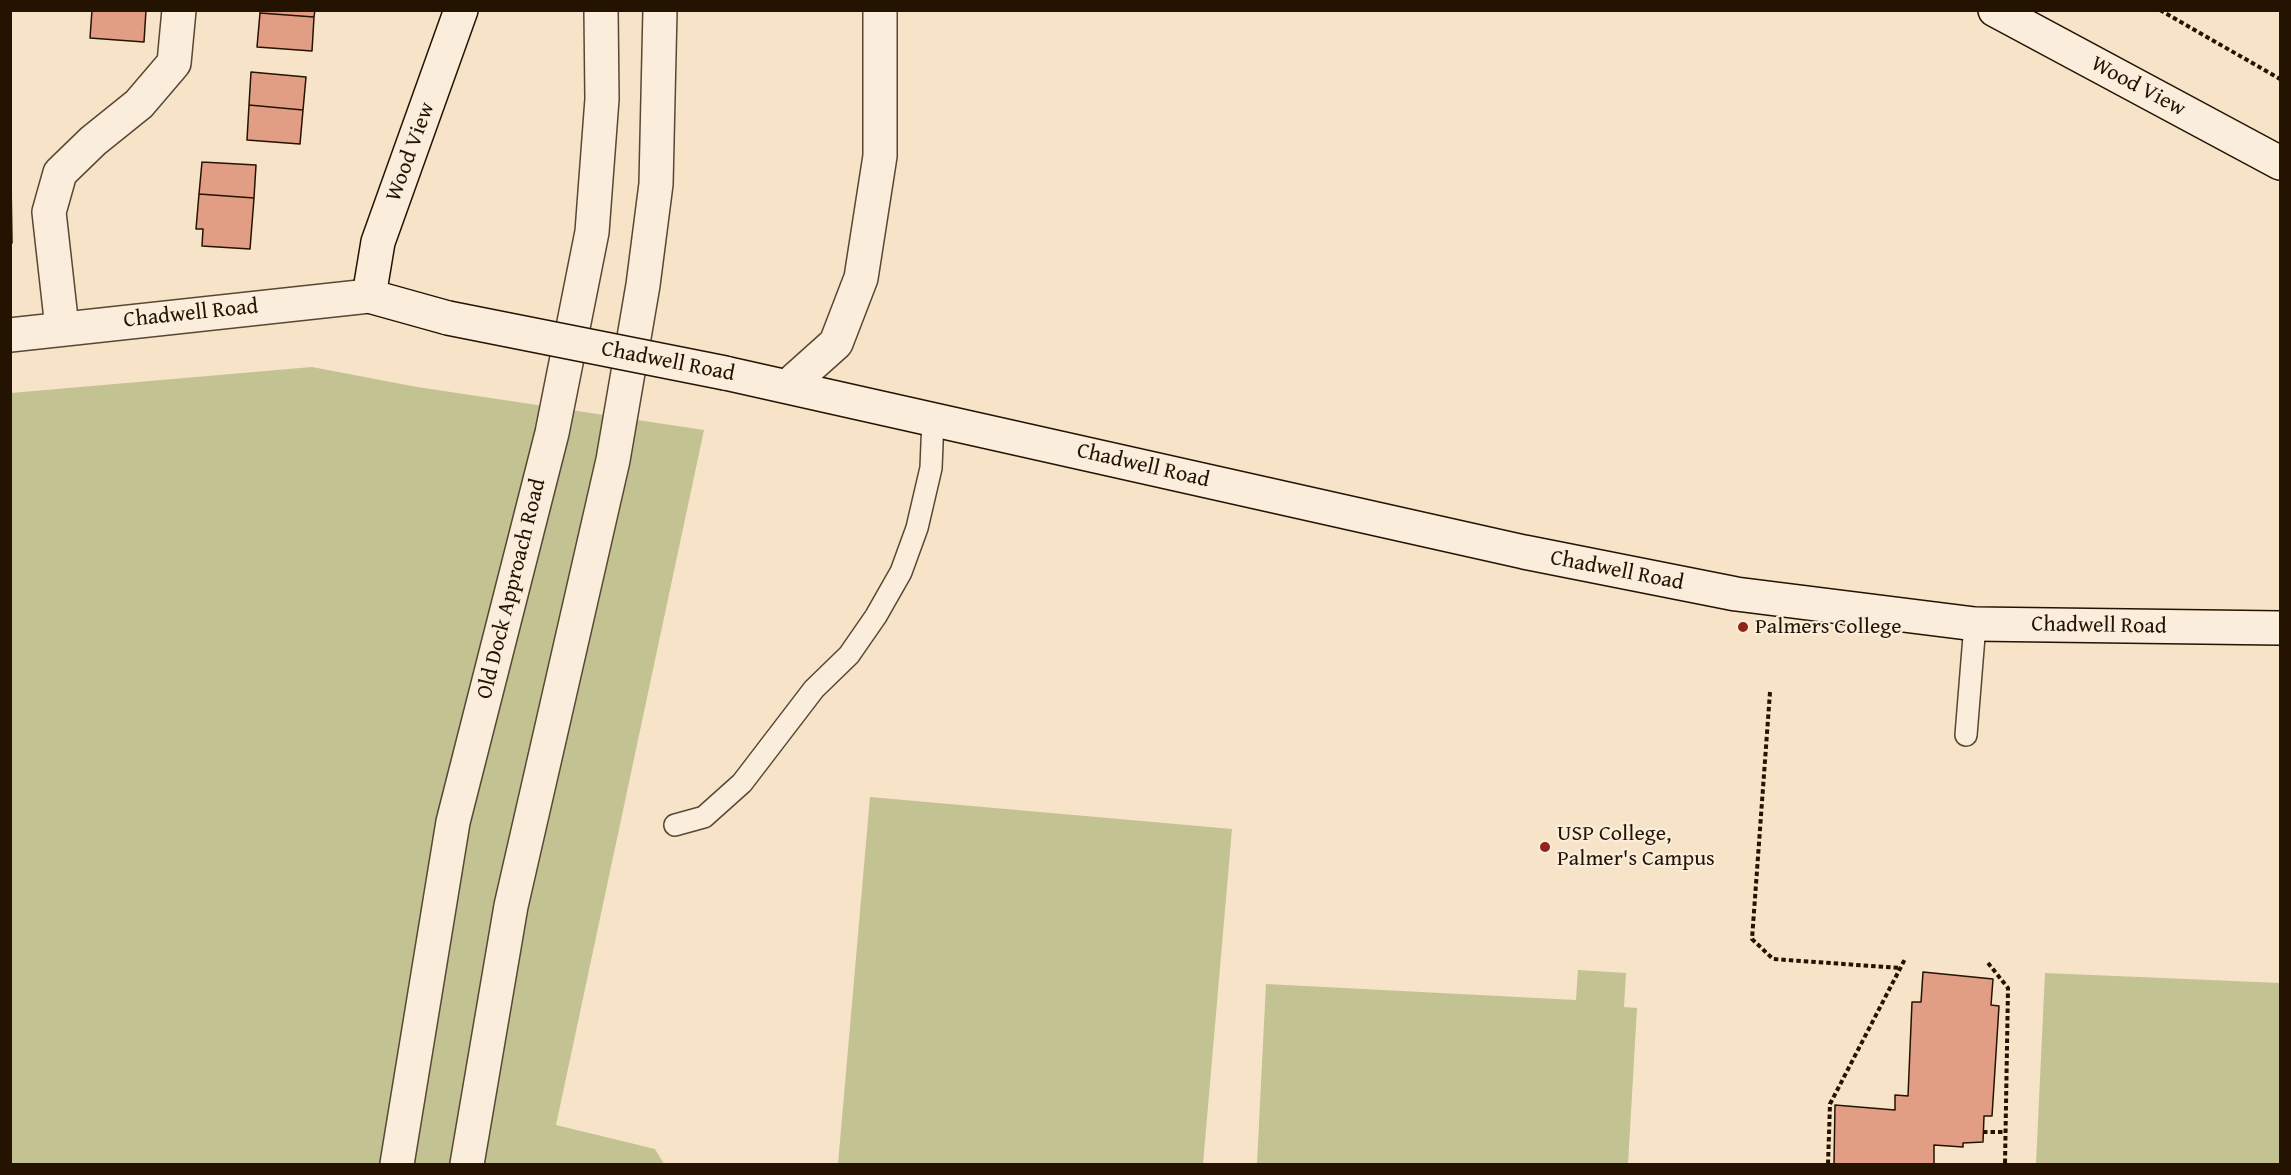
<!DOCTYPE html>
<html>
<head>
<meta charset="utf-8">
<style>
	body { margin:0 }
	#map { position:relative; width:2291px; height:1175px; overflow:hidden; background:#f7e3c7; font-family:"Gentium Book Plus",serif }
	canvas { display:block }
	.frame { position:absolute; inset:0; border:12px solid #231300; pointer-events:none }
</style>
</head>
<body>
<div id="map">
<canvas width="2291" height="1175"></canvas>
<div class="frame"></div>
</div>
<script>
const ctx = document.querySelector('canvas').getContext('2d');
ctx.lineJoin = 'round';
function paint(path, color) { ctx.fillStyle = color; ctx.fill(path, 'evenodd'); }
const shape = rows => new Path2D(rows.map(r => 'M' + r).join(''));
function trace(path, color, width, dash) { ctx.strokeStyle = color; ctx.lineWidth = width; ctx.lineCap = dash ? 'butt' : 'round'; ctx.setLineDash(dash || []); ctx.stroke(path); }
function drawText(font, color, halo, rows, align = 'center') {
  ctx.font = font + ' "Gentium Book Plus",serif'; ctx.lineWidth = 4.5; ctx.setLineDash([]); ctx.textBaseline = 'middle'; ctx.strokeStyle = halo; ctx.fillStyle = color; for (const [text, x, y, turn = 0] of rows) {
    ctx.save(); ctx.translate(x, y); ctx.rotate((+turn || 0) * Math.PI / 180); ctx.textAlign = isNaN(turn) ? turn : align; if (halo) ctx.strokeText(text, 0, 0); ctx.fillText(text, 0, 0); ctx.restore();
  }
}
paint(shape([
	[312,367,417,387,704,430,556,1125,655,1149,664,1164,11,1164,11,393],
	[870,797,1232,829,1203,1164,838,1164],
	[1578,970,1626,973,1624,1007,1637,1008,1628,1164,1257,1164,1266,984,1576,1000],
	[2045,973,2280,983,2280,1164,2036,1164]
]), '#c2c292');
const building = shape([
	[92,10,146,10,144,42,90,38,92,10],
	[260,10,315,10,314,17,260,13,260,10],
	[260,13,314,17,312,51,257,47,260,13],
	[251,72,306,77,303,110,249,105,251,72],
	[249,105,303,110,300,144,247,140,249,105],
	[202,162,256,165,254,198,199,194,202,162],
	[11,180,12,243,10,243,11,180],
	[199,194,254,198,250,249,202,246,203,229,196,229,199,194],
	[1923,972,1993,979,1991,1005,1999,1006,1992,1116,1984,1116,1983,1142,1963,1143,1963,1147,1934,1145,1934,1164,1834,1164,1835,1105,1895,1110,1895,1095,1908,1096,1912,1002,1921,1002,1923,972]
]);
paint(building, '#e29e85');
trace(building, '#231300', 1.5);
const service = shape([
	[1966,735,1975,624],
	[675,825,704,817,742,783,814,689,849,655,876,616,901,572,917,528,931,468,933,419]
]);
const minor = shape([
	[62,328,49,212,60,173,93,141,139,104,174,63,179,10],
	[788,386,836,343,861,278,880,156,880,10]
]);
const tertiary = shape([
	[10,335,369,296],
	[397,1164,453,822,552,433,592,232,602,99,601,10],
	[467,1164,511,906,613,460,643,285,656,184,660,10]
]);
const secondary = shape([
	[1995,10,2280,163],
	[448,318,369,296,378,242,461,10],
	[725,373,1524,552,1736,594,1975,624,2280,628]
]);
trace(service, '#584732', 24);
trace(minor, '#584732', 36);
trace(tertiary, '#584732', 36);
trace(secondary, '#231300', 36);
trace(shape([
	[2160,10,2280,79],
	[1770,692,1752,939,1773,959,1900,968],
	[1988,963,2008,988,2005,1164],
	[1983,1132,2005,1132],
	[1828,1164,1830,1104,1905,959]
]), '#231300', 4, [4.5, 3]);
trace(service, '#faeddb', 21);
trace(minor, '#faeddb', 33);
trace(tertiary, '#faeddb', 33);
trace(secondary, '#faeddb', 33);
const secondaryBridge = shape([
	[448,318,725,373]
]);
trace(secondaryBridge, '#231300', 36, []);
trace(secondaryBridge, '#faeddb', 33);
for (const [x, y, r, color] of [
	[1743,627,6,"#8f2418"],
	[1545,847,6,"#8f2418"]
]) { const dot = new Path2D(); dot.arc(x, y, r, 0, 2 * Math.PI); ctx.fillStyle = color; ctx.fill(dot); trace(dot, '#faeddb', 2); }
drawText('22px', '#231300', '#faeddb', [
	["Wood View",2138,87,28],
	["Wood View",411,152,-70],
	["Chadwell Road",191,314,-6],
	["Chadwell Road",668,362,11],
	["Chadwell Road",1143,466,13],
	["Chadwell Road",1617,571,11],
	["Old Dock Approach Road",512,589,-76],
	["Chadwell Road",2099,626,1]
]);
drawText('22px', '#231300', '#faeddb', [
	["Palmers College",1755,627],
	["USP College,",1557,834],
	["Palmer's Campus",1557,859]
], 'left');
</script>
</body>
</html>
